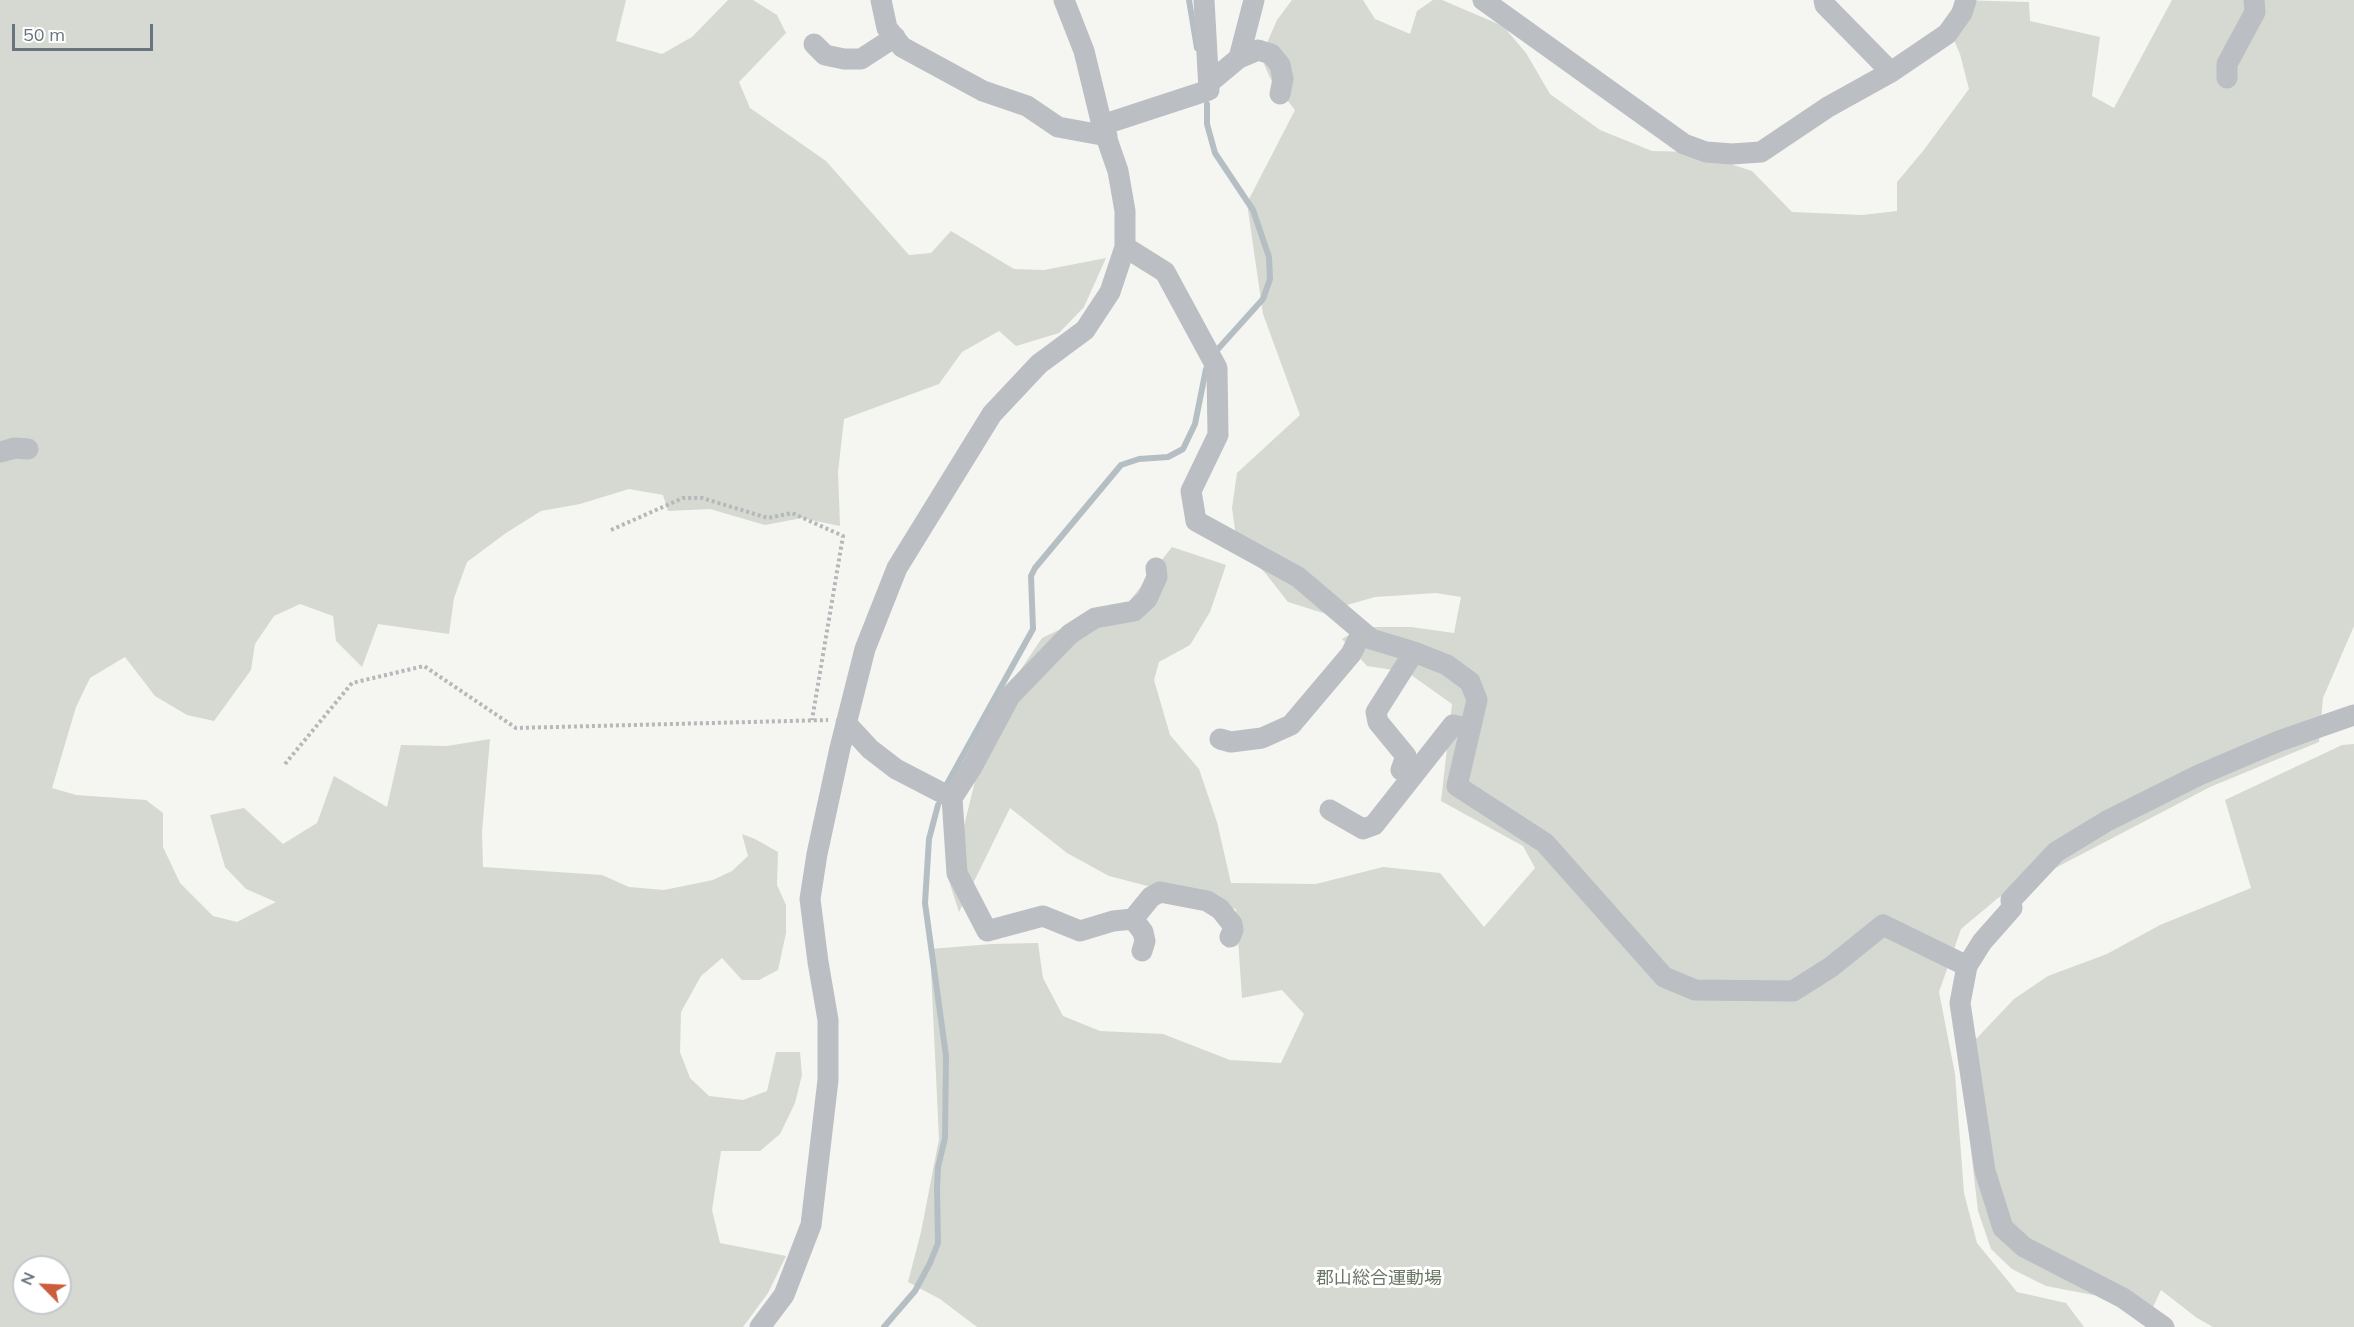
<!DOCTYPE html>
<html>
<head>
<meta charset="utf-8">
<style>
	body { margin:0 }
	#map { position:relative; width:2354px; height:1327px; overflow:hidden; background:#f5f5f2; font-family:Mulish,sans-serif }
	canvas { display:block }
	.north { position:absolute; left:12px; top:1255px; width:60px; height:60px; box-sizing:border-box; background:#fff; border:2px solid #c3c8cc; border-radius:50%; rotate:294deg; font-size:16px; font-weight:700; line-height:24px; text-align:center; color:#68757f }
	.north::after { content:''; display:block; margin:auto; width:21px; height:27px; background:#cb5c3c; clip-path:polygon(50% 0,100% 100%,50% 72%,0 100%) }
	.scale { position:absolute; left:12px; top:24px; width:141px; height:27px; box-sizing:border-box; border:3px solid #68757f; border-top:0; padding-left:8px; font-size:18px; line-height:21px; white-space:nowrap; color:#68757f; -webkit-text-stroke:4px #fff; paint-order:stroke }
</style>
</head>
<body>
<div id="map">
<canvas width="2354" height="1327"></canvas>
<div class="north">N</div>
<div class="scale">50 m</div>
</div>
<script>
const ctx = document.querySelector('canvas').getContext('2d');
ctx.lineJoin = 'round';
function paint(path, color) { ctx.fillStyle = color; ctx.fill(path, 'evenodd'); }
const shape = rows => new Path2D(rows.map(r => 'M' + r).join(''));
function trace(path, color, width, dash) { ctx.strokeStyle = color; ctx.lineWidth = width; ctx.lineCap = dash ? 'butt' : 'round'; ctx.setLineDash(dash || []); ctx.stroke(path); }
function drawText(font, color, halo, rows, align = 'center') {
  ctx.font = font + ' Mulish,"Noto Sans JP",sans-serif'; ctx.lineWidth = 6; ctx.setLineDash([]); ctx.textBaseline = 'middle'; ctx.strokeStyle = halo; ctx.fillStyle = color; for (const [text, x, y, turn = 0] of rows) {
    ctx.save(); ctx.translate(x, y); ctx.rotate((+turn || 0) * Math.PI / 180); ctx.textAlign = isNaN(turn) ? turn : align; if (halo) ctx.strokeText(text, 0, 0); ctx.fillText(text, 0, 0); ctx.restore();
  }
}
paint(shape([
	[0,0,626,0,616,41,662,54,692,37,728,0,753,0,777,15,786,33,739,82,750,108,826,161,909,255,931,253,951,231,1014,269,1044,270,1106,258,1084,307,1059,333,1016,346,999,331,962,352,939,384,844,419,838,472,840,526,802,518,765,525,710,509,668,511,663,495,629,489,580,504,541,511,506,533,467,562,454,598,449,634,378,624,362,667,336,641,333,616,300,604,274,616,255,644,251,670,214,721,187,715,155,696,125,657,90,678,76,707,52,788,76,795,146,800,163,813,163,847,180,883,213,916,237,922,276,902,246,889,225,867,210,815,244,808,283,844,317,823,334,776,387,807,401,745,447,746,490,739,482,832,483,867,602,875,629,887,664,890,713,880,732,871,748,856,742,834,755,839,778,852,777,885,786,905,786,933,778,970,759,980,742,980,722,958,701,976,681,1012,680,1052,690,1078,709,1096,743,1100,767,1091,776,1052,800,1052,802,1075,795,1103,780,1134,760,1151,721,1151,712,1210,720,1243,786,1256,768,1293,743,1327,0,1327],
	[24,1267,60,1267,60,1303,24,1303],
	[1292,0,1363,0,1375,19,1410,34,1417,11,1433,0,1442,0,1503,26,1526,53,1550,94,1600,130,1652,151,1693,152,1752,171,1792,212,1862,215,1897,211,1897,182,1923,151,1969,89,1960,54,1947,24,1955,0,2029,2,2030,21,2100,37,2092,96,2114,108,2172,0,2354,0,2354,626,2323,698,2319,742,2210,787,1998,898,1961,929,1939,992,1955,1074,1964,1193,1977,1243,2017,1292,2066,1303,2084,1327,977,1327,940,1299,908,1282,921,1232,939,1139,930,949,992,944,1038,943,1043,978,1063,1016,1100,1031,1163,1034,1230,1060,1281,1063,1304,1014,1282,990,1242,998,1236,909,1109,876,1067,853,1010,808,959,912,947,875,963,830,979,765,1009,687,1042,638,1094,613,1128,603,1172,547,1226,565,1210,612,1190,645,1159,662,1154,680,1170,735,1199,769,1217,822,1231,883,1316,884,1383,867,1440,873,1484,927,1535,868,1523,846,1441,801,1452,704,1407,672,1367,666,1342,639,1363,627,1411,627,1454,633,1461,597,1436,593,1375,597,1347,605,1333,616,1288,602,1266,574,1237,544,1232,508,1237,473,1300,415,1263,314,1247,203,1295,110,1271,80,1261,57,1277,20],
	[2354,744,2354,1327,2213,1327,2197,1318,2161,1290,2153,1307,2134,1298,2093,1295,2046,1286,2012,1269,1991,1249,1978,1211,1958,1038,1977,1038,2014,999,2048,976,2107,954,2160,925,2251,888,2225,800,2342,745]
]), '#d5d9d2');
trace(shape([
	[1189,0,1197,48],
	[1207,104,1207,124,1215,153,1253,210,1269,257,1270,279,1263,299,1218,349],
	[947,784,1033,629,1031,576,1035,568,1121,465,1139,459,1168,457,1183,449,1195,424,1206,369],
	[884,1327,915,1291,930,1263,938,1243,937,1189,938,1167,945,1138,946,1056,925,903,929,839,938,805]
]), '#b5bfc3', 6);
trace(shape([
	[611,530,683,498,702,498,768,518,792,513,843,536,812,720],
	[285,764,352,683,424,666,516,728,828,720]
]), '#b5b8ba', 4, [3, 3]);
trace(shape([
	[881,0,887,28,902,47,983,91,1027,106,1058,127,1107,136],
	[1483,0,1684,144,1706,152,1732,154,1761,152,1828,107,1891,72,1947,34,1962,13,1966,0],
	[1824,0,1825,5,1891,72],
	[814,44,825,55,844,59,861,59,895,37],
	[1239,58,1258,50,1271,54,1280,65,1283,79,1280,94],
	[2227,78,2227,64,2255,12,2254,0],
	[1209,83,1239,58,1254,0],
	[1102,125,1209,90,1204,0],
	[1125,247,1165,272,1217,368,1218,435,1191,491,1196,521,1298,577,1371,639,1414,652,1447,665,1470,682,1477,700,1457,786,1545,843,1664,977,1695,990,1793,991,1831,967,1883,925,1967,966],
	[0,452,15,448,28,449],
	[846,723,870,749,896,769,952,798,957,873,987,931,1043,916,1080,931,1113,921,1133,919,1151,897,1160,892,1207,901,1220,909,1232,924,1233,930,1230,937],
	[1220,739,1231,742,1262,738,1291,725,1351,654,1362,632],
	[1401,770,1406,756,1378,722,1376,712,1414,652],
	[952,798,972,767,1010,696,1070,634,1095,618,1134,611,1147,599,1157,577,1156,568],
	[1330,810,1363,829,1374,825,1453,725,1470,729],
	[1133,919,1143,932,1145,941,1142,951],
	[760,1327,784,1295,811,1225,828,1080,828,1020,818,962,810,899,817,854,840,748,865,649,897,568,992,414,1039,364,1085,330,1110,292,1125,247,1125,211,1118,171,1102,125,1084,51,1064,0],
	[2164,1327,2123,1298,2024,1247,2003,1228,1985,1171,1960,1003,1967,966,1982,942,2012,908,2011,900,2056,852,2107,821,2199,775,2279,741,2354,715]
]), '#bbbec2', 21);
drawText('18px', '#6a7766', '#fff', [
	["郡山総合運動場",1379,1279]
]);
</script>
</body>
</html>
